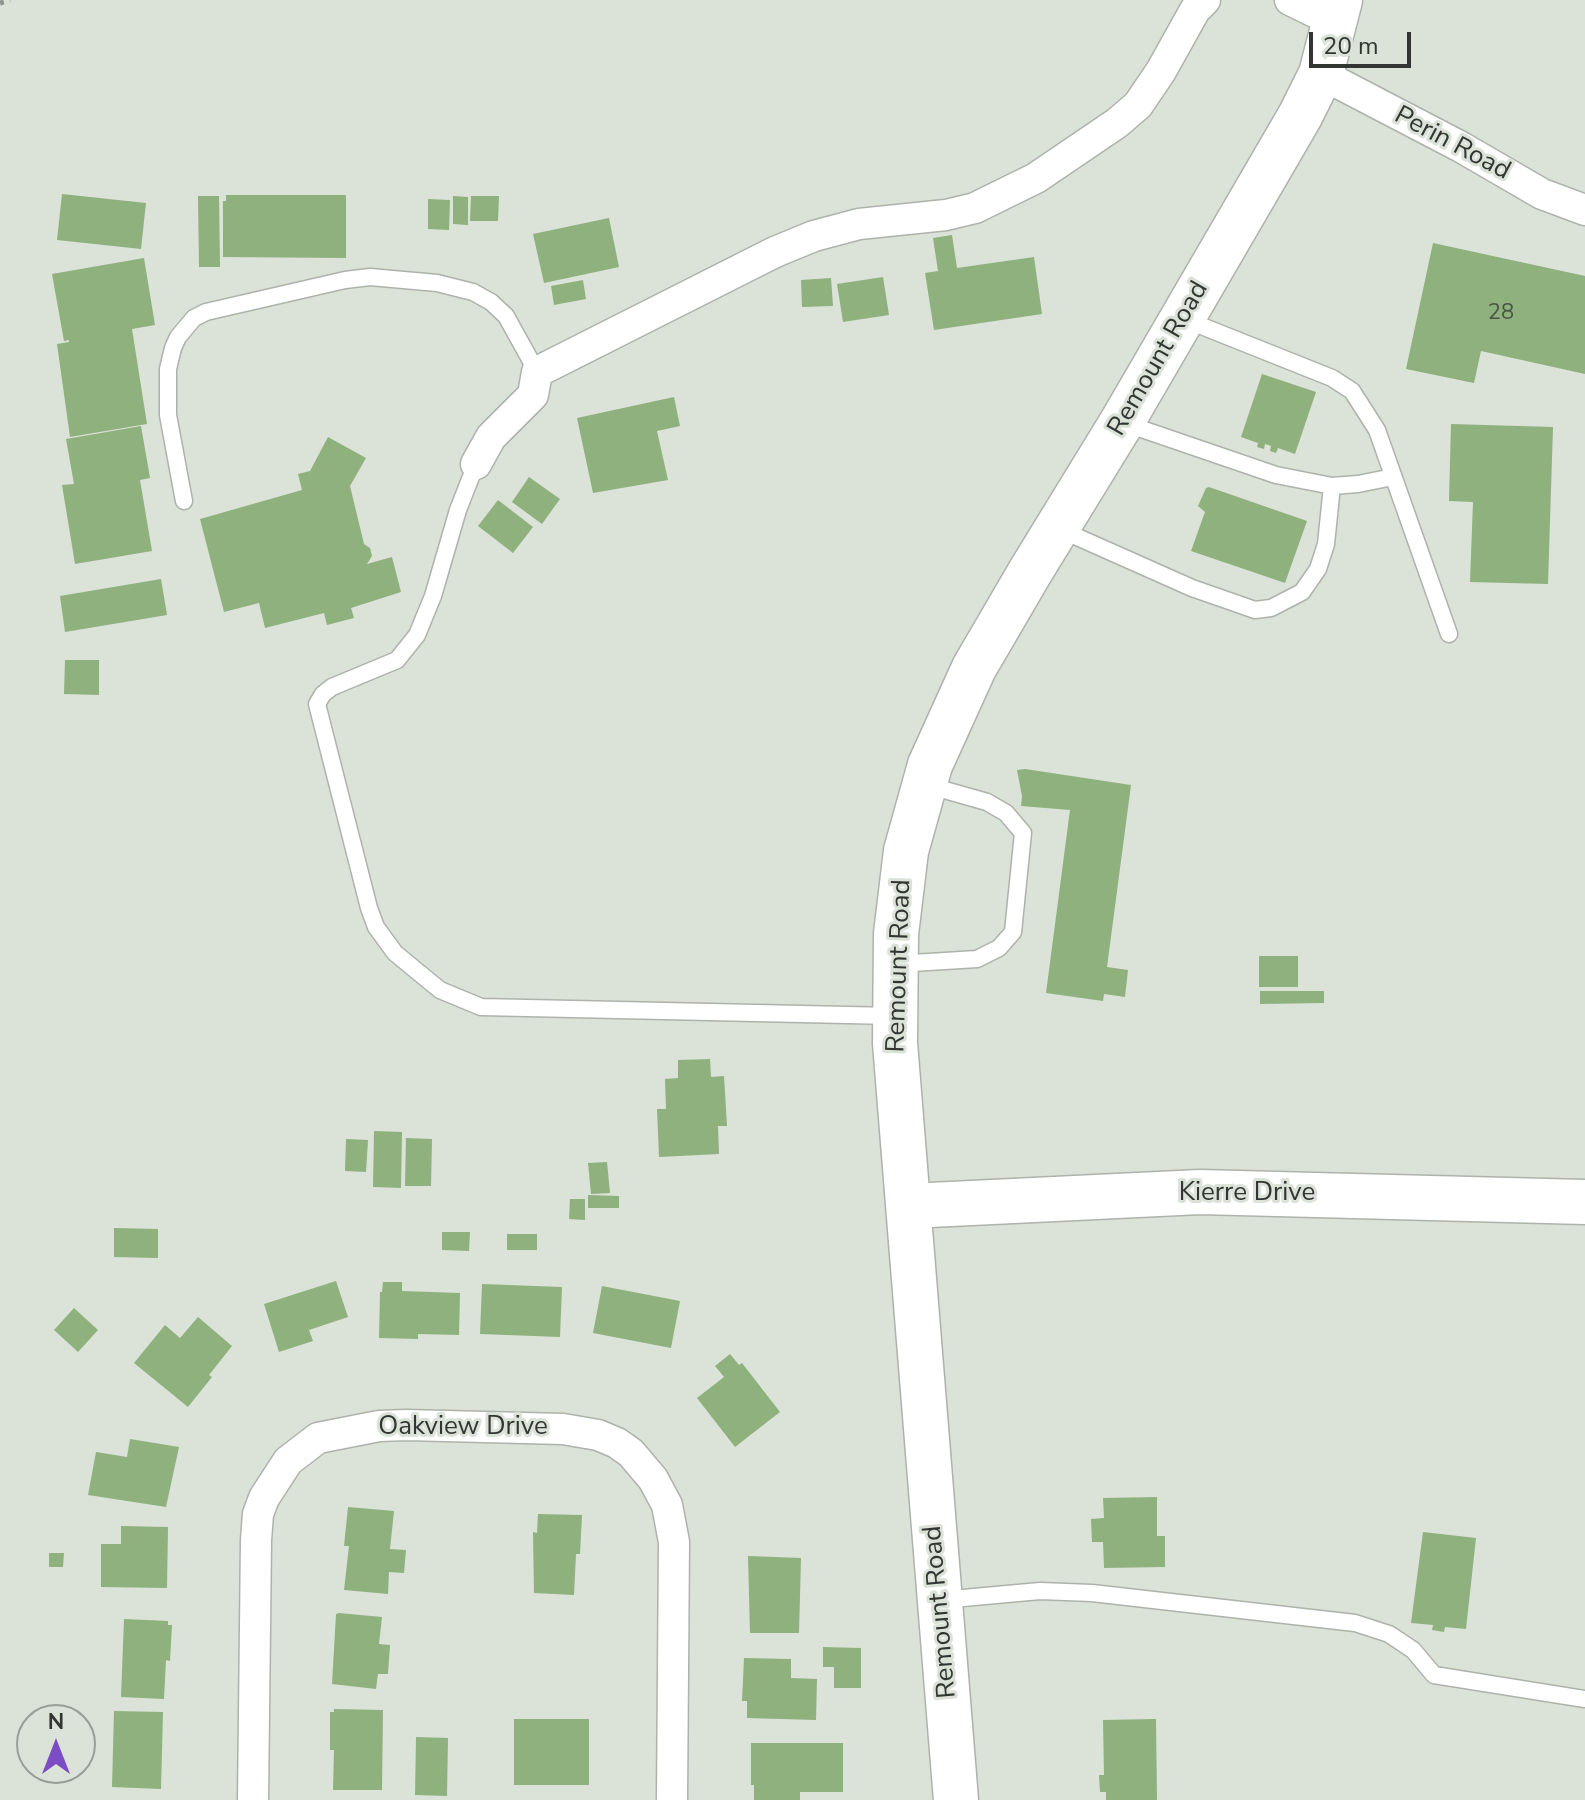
<!DOCTYPE html>
<html>
<head>
<meta charset="utf-8">
<style>
	body { margin:0 }
	#map { position:relative; width:1585px; height:1800px; overflow:hidden; background:#dbe2d8; font-family:"Nunito Sans",sans-serif }
	canvas { display:block }
	.north { position:absolute; left:16px; top:1704px; width:80px; height:80px; box-sizing:border-box; background:#dbe2d8; border:2px solid #989d96; border-radius:50%; rotate:0deg; font-size:22px; font-weight:700; line-height:32px; text-align:center; color:#333532 }
	.north::after { content:''; display:block; margin:auto; width:28px; height:36px; background:#7b4cc4; clip-path:polygon(50% 0,100% 100%,50% 72%,0 100%) }
	.scale { position:absolute; left:1309px; top:32px; width:102px; height:36px; box-sizing:border-box; border:4px solid #333532; border-top:0; padding-left:10px; font-size:24px; line-height:28px; white-space:nowrap; color:#333532; -webkit-text-stroke:6px #dbe2d8; paint-order:stroke }
</style>
</head>
<body>
<div id="map">
<canvas width="1585" height="1800"></canvas>
<div class="north">N</div>
<div class="scale">20 m</div>
</div>
<script>
const ctx = document.querySelector('canvas').getContext('2d');
ctx.lineJoin = 'round';
function paint(path, color) { ctx.fillStyle = color; ctx.fill(path, 'evenodd'); }
const shape = rows => new Path2D(rows.map(r => 'M' + r).join(''));
function trace(path, color, width, dash) { ctx.strokeStyle = color; ctx.lineWidth = width; ctx.lineCap = dash ? 'butt' : 'round'; ctx.setLineDash(dash || []); ctx.stroke(path); }
function drawText(font, color, halo, rows, align = 'center') {
  ctx.font = font + ' "Nunito Sans",sans-serif'; ctx.lineWidth = 6; ctx.setLineDash([]); ctx.textBaseline = 'middle'; ctx.strokeStyle = halo; ctx.fillStyle = color; for (const [text, x, y, turn = 0] of rows) {
    ctx.save(); ctx.translate(x, y); ctx.rotate((+turn || 0) * Math.PI / 180); ctx.textAlign = isNaN(turn) ? turn : align; if (halo) ctx.strokeText(text, 0, 0); ctx.fillText(text, 0, 0); ctx.restore();
  }
}
paint(shape([
	[62,194,146,203,141,249,57,240],
	[226,195,346,195,346,258,223,257,223,201,226,201],
	[198,196,219,196,220,267,199,267],
	[453,196,468,197,468,225,453,224],
	[471,196,499,196,498,221,470,221],
	[428,199,450,200,449,230,428,229],
	[609,218,619,267,544,283,533,234],
	[952,235,957,268,1034,257,1042,314,934,330,925,273,938,271,933,238],
	[1433,243,1585,276,1585,374,1481,351,1474,383,1406,369],
	[144,258,155,325,132,329,147,424,70,437,57,344,69,342,69,340,64,341,52,274],
	[883,277,889,315,843,322,837,284],
	[831,278,833,306,802,307,801,280],
	[583,280,586,299,554,305,551,286],
	[1262,374,1316,392,1295,454,1278,448,1276,453,1270,451,1271,446,1265,444,1264,449,1257,447,1258,443,1241,437],
	[674,397,680,426,657,431,668,480,593,493,577,418],
	[1451,424,1553,427,1548,584,1470,582,1473,502,1449,501],
	[141,426,150,478,140,480,152,551,75,564,62,485,74,484,66,439],
	[328,437,366,458,350,486,364,544,370,548,372,556,367,564,392,557,401,592,351,608,354,618,327,625,324,613,265,628,259,603,224,612,200,519,302,490,298,474,310,471],
	[529,477,560,499,542,524,512,502],
	[1209,487,1307,521,1285,583,1191,551,1205,512,1198,506,1206,488],
	[498,500,533,527,513,553,478,526],
	[161,579,167,615,65,632,60,596],
	[65,660,99,660,99,695,64,694],
	[1025,769,1131,785,1107,967,1128,970,1125,997,1104,994,1103,1001,1046,993,1070,810,1021,806,1022,796,1017,770],
	[1259,956,1298,956,1298,987,1259,987],
	[1260,991,1324,991,1324,1003,1260,1004],
	[710,1059,711,1077,724,1076,727,1126,718,1126,719,1154,659,1157,657,1109,666,1109,665,1079,678,1078,678,1060],
	[374,1131,402,1132,401,1188,373,1187],
	[406,1138,432,1139,431,1186,405,1186],
	[346,1139,368,1140,366,1172,345,1171],
	[607,1162,610,1193,591,1194,588,1163],
	[588,1195,619,1196,619,1208,588,1208],
	[570,1199,585,1199,585,1220,569,1219],
	[114,1228,158,1229,158,1258,114,1257],
	[442,1232,470,1232,469,1251,442,1250],
	[507,1234,537,1234,537,1250,507,1250],
	[336,1281,348,1317,309,1330,313,1341,279,1352,264,1304],
	[383,1282,402,1282,402,1291,460,1293,459,1335,418,1334,418,1339,379,1338,380,1292,382,1292],
	[482,1284,562,1287,560,1337,480,1334],
	[602,1286,680,1301,671,1348,593,1333],
	[74,1308,98,1330,78,1352,54,1330],
	[198,1317,232,1346,209,1375,212,1377,188,1407,134,1363,165,1325,180,1338],
	[730,1354,739,1365,742,1363,780,1412,735,1447,697,1398,724,1377,715,1366],
	[130,1439,179,1447,166,1507,88,1495,96,1452,127,1457],
	[1157,1497,1157,1536,1165,1536,1165,1567,1104,1568,1103,1542,1092,1542,1091,1519,1104,1518,1103,1498],
	[348,1507,394,1511,390,1549,406,1550,404,1573,389,1572,388,1594,344,1590,349,1546,344,1546],
	[538,1514,582,1515,580,1554,576,1554,574,1595,534,1593,533,1532,537,1533],
	[121,1526,168,1527,167,1588,101,1587,101,1544,121,1544],
	[1423,1532,1476,1538,1466,1629,1445,1627,1444,1632,1432,1630,1433,1625,1411,1623],
	[49,1553,64,1553,63,1567,49,1567],
	[748,1556,801,1558,799,1633,750,1633],
	[339,1613,382,1617,379,1644,390,1645,388,1674,378,1674,376,1689,332,1684,336,1614],
	[124,1619,168,1621,168,1625,172,1625,170,1661,166,1660,164,1699,121,1697],
	[823,1647,861,1648,861,1688,834,1688,834,1667,823,1667],
	[744,1658,791,1659,791,1678,817,1679,816,1720,747,1718,747,1701,742,1701],
	[334,1709,383,1710,382,1790,333,1790,334,1750,330,1750,330,1712,334,1712],
	[114,1711,163,1712,161,1789,112,1787],
	[514,1719,589,1719,589,1785,514,1785],
	[1156,1719,1157,1800,1106,1800,1106,1792,1100,1792,1099,1775,1104,1775,1103,1720],
	[416,1737,448,1738,447,1796,415,1795],
	[751,1743,843,1743,843,1792,800,1792,800,1800,754,1800,754,1785,751,1785]
]), '#8eb17d');
const lane = shape([
	[1184,319,1332,378,1352,391,1377,430,1449,634],
	[1124,423,1276,475,1332,486,1358,484,1393,477],
	[476,464,458,510,433,596,417,635,397,660,332,687,323,694,317,704,369,908,376,927,395,953,440,990,481,1007,893,1016],
	[184,501,168,415,168,369,173,348,178,337,194,318,206,312,345,280,370,277,437,283,473,292,491,302,506,316,537,372],
	[1057,528,1192,588,1255,610,1271,608,1302,592,1318,569,1326,544,1332,486],
	[896,964,977,959,999,948,1013,932,1023,833,1006,813,987,802,927,785],
	[941,1600,1040,1591,1092,1593,1355,1623,1389,1634,1413,1650,1434,1675,1585,1699]
]);
const street = shape([
	[1290,0,1335,22],
	[1321,74,1461,147,1542,194,1585,210],
	[476,464,491,437,533,395,537,372,775,252,814,236,859,224,946,215,975,208,1036,178,1117,123,1138,105,1161,71,1195,10,1205,0],
	[253,1800,256,1540,258,1514,264,1498,288,1461,318,1438,379,1426,406,1425,563,1429,598,1435,617,1443,631,1453,653,1479,667,1505,674,1542,672,1800]
]);
const secondary = shape([
	[909,1206,1200,1192,1585,1202],
	[956,1800,895,1043,896,934,906,851,930,765,974,668,1030,572,1122,422,1300,116,1321,74,1340,0]
]);
trace(lane, '#adb3aa', 19);
trace(street, '#adb3aa', 33);
trace(secondary, '#adb3aa', 47);
trace(shape([
	[0,3,10,0]
]), '#91958f', 5, [4, 6]);
trace(lane, '#fff', 16);
trace(street, '#fff', 30);
trace(secondary, '#fff', 44);
drawText('22px', '#4a5445', null, [
	["28",1501,314]
]);
drawText('26px', '#333532', '#dbe2d8', [
	["Perin Road",1452,144,28],
	["Remount Road",1159,359,-60],
	["Remount Road",900,966,-88],
	["Kierre Drive",1247,1194],
	["Oakview Drive",463,1428],
	["Remount Road",941,1612,-95]
]);
</script>
</body>
</html>
